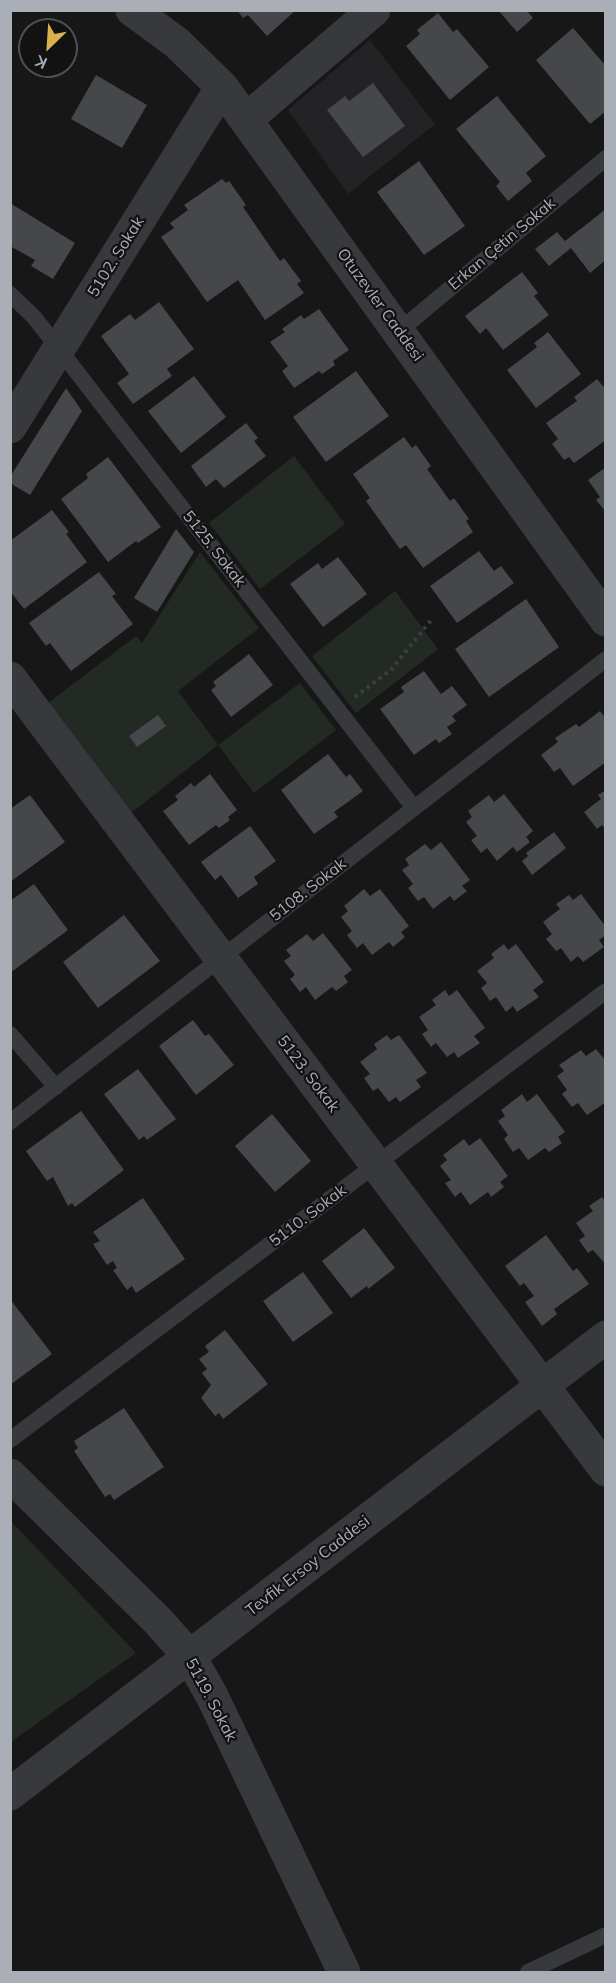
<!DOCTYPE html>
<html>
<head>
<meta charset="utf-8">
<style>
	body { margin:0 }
	#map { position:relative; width:616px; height:1983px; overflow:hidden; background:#171718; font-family:Mulish,sans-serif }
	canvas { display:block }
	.frame { position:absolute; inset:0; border:12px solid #aaaeb6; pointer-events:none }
	.north { position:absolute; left:18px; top:18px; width:60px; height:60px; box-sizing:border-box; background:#121213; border:2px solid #4f5054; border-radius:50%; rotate:205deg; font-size:16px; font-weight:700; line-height:24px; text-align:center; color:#aaaeb6 }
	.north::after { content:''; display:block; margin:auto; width:21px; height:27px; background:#dbb14b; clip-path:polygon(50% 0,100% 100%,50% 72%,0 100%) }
</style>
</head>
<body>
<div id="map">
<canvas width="616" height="1983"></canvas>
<div class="frame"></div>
<div class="north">K</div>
</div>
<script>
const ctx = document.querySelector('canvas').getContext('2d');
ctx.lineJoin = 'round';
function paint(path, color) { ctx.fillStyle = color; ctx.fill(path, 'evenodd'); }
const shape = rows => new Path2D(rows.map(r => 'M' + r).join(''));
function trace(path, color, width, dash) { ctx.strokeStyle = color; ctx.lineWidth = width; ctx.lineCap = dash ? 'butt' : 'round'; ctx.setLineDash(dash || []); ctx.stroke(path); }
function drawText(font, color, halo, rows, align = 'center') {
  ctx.font = font + ' Mulish,sans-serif'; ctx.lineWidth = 4.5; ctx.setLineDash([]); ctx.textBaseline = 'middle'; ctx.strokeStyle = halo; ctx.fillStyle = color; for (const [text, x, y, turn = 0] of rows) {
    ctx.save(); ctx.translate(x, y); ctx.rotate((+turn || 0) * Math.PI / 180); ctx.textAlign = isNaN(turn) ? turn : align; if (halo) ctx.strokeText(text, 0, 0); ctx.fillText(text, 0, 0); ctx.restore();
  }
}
paint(shape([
	[370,40,435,124,348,194,288,110]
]), '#232325');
paint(shape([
	[294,456,345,524,260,589,209,523],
	[200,552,259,628,178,691,218,745,300,683,336,730,254,793,218,745,131,813,48,703,136,636,142,643],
	[395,591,438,649,356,713,312,656],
	[10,1520,136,1653,11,1742,10,1742]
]), '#232a24');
paint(shape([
	[237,10,296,10,267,36,248,15,243,18],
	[498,10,530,10,528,12,533,18,517,32],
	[438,13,453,32,457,29,489,67,450,100,406,46,420,34,417,30],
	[573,28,606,66,606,111,590,124,536,60],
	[96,75,147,105,122,148,71,119],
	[373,83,405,126,363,157,327,110,345,96,349,101],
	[497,96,546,156,526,173,532,181,508,201,496,186,500,182,456,129],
	[419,161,465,226,424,255,377,192],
	[222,179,226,183,229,181,246,205,243,207,280,261,284,258,301,281,297,284,304,293,265,320,238,280,207,302,161,237,174,228,170,223,188,210,184,205],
	[10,203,75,243,53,279,31,266,35,260,10,246],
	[606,209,606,260,590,273,571,248,549,266,535,249,557,232,565,241],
	[522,272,538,293,534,296,549,315,503,350,486,328,480,334,465,316],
	[159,302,194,349,167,369,172,376,133,404,117,383,129,374,101,336,130,314,135,320],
	[319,309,349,350,333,361,335,365,322,374,319,371,294,388,282,371,288,366,270,342,285,332,282,329,301,315,304,319],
	[548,332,581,374,536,408,507,370,537,347,534,343],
	[356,371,389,416,326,462,293,417],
	[194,376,226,417,181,453,148,411],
	[597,379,606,390,606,440,574,463,569,457,564,460,552,444,558,439,546,423,577,401,574,397],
	[66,388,82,411,30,495,10,483,10,477],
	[246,423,258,438,254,441,266,456,224,488,216,479,206,487,191,466],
	[404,437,412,448,416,445,431,466,427,469,450,501,454,498,469,519,466,521,473,532,423,568,406,545,400,549,366,501,370,498,353,474],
	[108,457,161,527,138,543,136,541,108,562,61,499,88,478,86,474],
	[606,467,606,512,596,500,600,497,588,480],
	[52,510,69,532,66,534,87,562,24,609,10,591,10,541],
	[176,529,194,552,157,612,134,598],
	[479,551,494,571,501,566,514,583,457,623,430,586],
	[338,557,367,594,323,627,290,584,318,563,322,569],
	[99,572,116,594,112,596,133,624,71,671,50,643,46,646,29,623],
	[526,599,559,647,489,697,455,649],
	[249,654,273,685,231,717,211,690,216,686,213,682],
	[424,671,441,694,452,686,467,705,452,716,456,721,447,727,452,734,439,743,436,739,414,755,380,709,404,692,401,687],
	[600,711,606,719,606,762,573,786,560,768,554,772,541,755,558,742,555,738,576,724,579,727],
	[158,715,166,726,137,747,129,736],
	[328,754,346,777,350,774,363,791,334,812,338,817,314,834,281,790],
	[210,774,237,810,228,817,230,820,219,828,216,825,189,845,163,811,178,800,175,796,191,783,194,787],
	[606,790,606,830,602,825,597,829,584,812,601,799,598,795],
	[504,794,533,831,526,837,530,842,517,852,513,847,497,861,487,848,481,853,471,840,477,836,466,822,472,817,468,811,489,795,494,802],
	[30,795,65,842,10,882,10,809],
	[250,826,276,861,254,877,258,884,238,898,221,875,215,880,201,862],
	[554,832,566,848,532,875,522,861,528,856,526,853],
	[441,842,470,880,462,886,467,891,454,901,450,896,433,909,424,897,418,901,408,888,413,884,402,870,409,865,405,859,425,844,431,850],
	[34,884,68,930,10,973,10,901],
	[364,889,370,896,380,889,409,926,401,932,405,937,393,947,389,942,372,955,363,943,357,948,347,935,352,931,341,917,348,911,344,906],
	[581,894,606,927,606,935,599,940,604,947,583,962,578,956,571,962,561,948,556,951,546,939,552,934,543,922,560,909,556,904,569,895,573,900],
	[124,915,160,961,98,1008,63,962],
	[323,933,352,970,344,976,348,982,336,991,332,987,315,1000,306,987,300,992,290,979,295,975,284,961,291,956,286,950,307,934,313,941],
	[504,944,508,950,516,944,544,982,533,990,539,997,517,1012,513,1006,506,1012,496,997,490,1001,481,988,487,983,477,971,494,958,491,954],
	[445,990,449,996,457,990,485,1028,474,1036,480,1043,458,1058,454,1052,447,1057,436,1043,431,1047,422,1034,428,1030,419,1017,436,1005,432,1000],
	[193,1020,205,1036,209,1034,234,1065,196,1095,159,1046],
	[387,1035,391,1040,399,1035,427,1073,416,1080,421,1087,400,1102,396,1097,389,1102,378,1088,373,1091,364,1078,370,1074,360,1062,377,1049,374,1044],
	[596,1049,606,1061,606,1102,587,1115,578,1103,572,1107,562,1094,567,1090,557,1076,564,1071,559,1065,581,1050,586,1056],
	[138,1069,176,1119,147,1140,144,1136,139,1140,104,1094],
	[522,1094,527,1102,537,1094,565,1132,558,1137,562,1143,549,1152,545,1148,528,1160,519,1148,513,1152,504,1139,508,1135,498,1121,505,1116,501,1110],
	[81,1111,124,1170,75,1207,72,1203,68,1206,53,1177,47,1181,26,1151],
	[272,1114,311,1161,275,1192,235,1146],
	[480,1138,508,1176,500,1182,504,1187,491,1197,488,1192,470,1205,461,1192,455,1197,445,1183,451,1180,440,1166,447,1160,443,1155,464,1139,469,1146],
	[602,1197,606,1202,606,1265,593,1250,588,1253,579,1240,585,1236,576,1223,593,1211,589,1206],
	[143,1198,185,1259,136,1293,132,1286,127,1290,113,1270,117,1268,113,1261,107,1265,93,1244,100,1241,93,1232],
	[364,1228,395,1268,368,1289,367,1286,351,1298,322,1261],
	[546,1235,573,1271,577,1268,589,1284,554,1309,557,1314,542,1326,525,1302,534,1296,524,1283,520,1286,505,1266],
	[303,1272,333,1313,293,1342,263,1301],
	[10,1299,52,1354,10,1385],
	[225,1330,268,1384,223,1419,219,1413,215,1416,201,1398,211,1385,202,1373,207,1369,199,1359,209,1352,205,1346],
	[124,1408,164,1467,114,1500,110,1494,105,1497,74,1451,78,1448,74,1441]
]), '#46474a');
trace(shape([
	[355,697,391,670,432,619]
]), '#3e3f44', 4, [3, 4.5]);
trace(shape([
	[10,294,34,317,59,349,414,808],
	[399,331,606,158],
	[10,1034,56,1087],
	[10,1122,606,659],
	[10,1440,606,991],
	[528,1972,606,1935]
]), '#38393d', 16);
trace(shape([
	[132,10,177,43,222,87,606,620],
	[247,119,374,10],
	[10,427,222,87],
	[10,678,606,1470],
	[10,1475,158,1621,190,1657,212,1696,344,1972],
	[10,1794,606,1337]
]), '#38393d', 33);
drawText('16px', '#aaaeb6', '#121213', [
	["Erkan Çetin Sokak",502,244,-40],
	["5102. Sokak",116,257,-58],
	["Otuzevler Caddesi",380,305,54],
	["5125. Sokak",214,549,52],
	["5108. Sokak",308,890,-38],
	["5123. Sokak",308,1074,53],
	["5110. Sokak",308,1216,-37],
	["Tevfik Ersoy Caddesi",308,1566,-38],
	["5119. Sokak",211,1700,62]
]);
</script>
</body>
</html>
